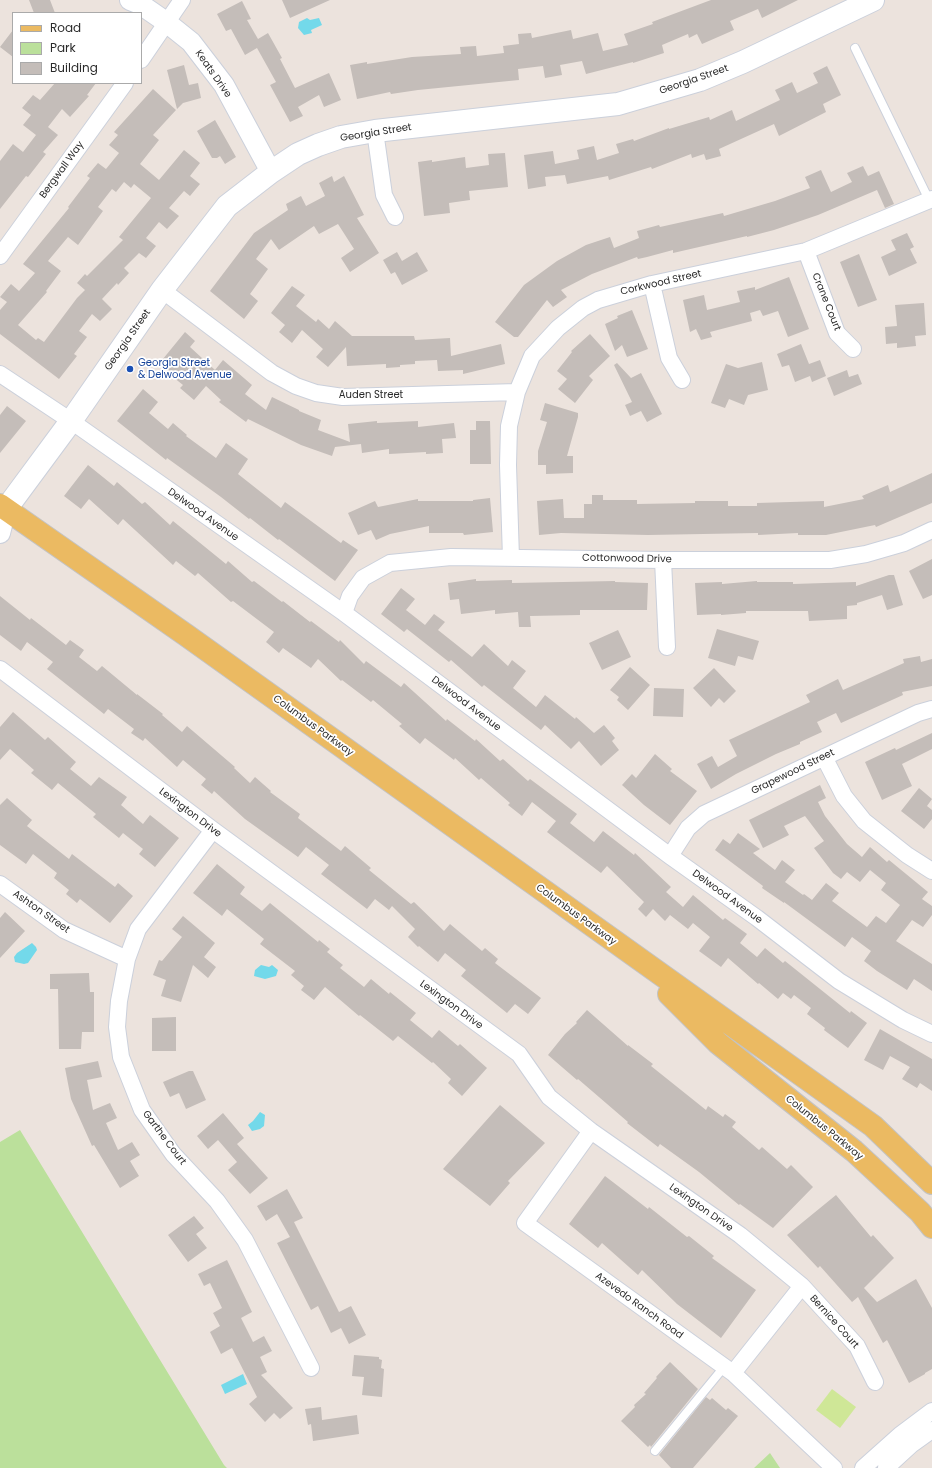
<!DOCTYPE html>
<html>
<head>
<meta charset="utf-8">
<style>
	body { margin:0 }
	#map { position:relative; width:932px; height:1468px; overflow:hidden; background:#ece3dd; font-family:Poppins,sans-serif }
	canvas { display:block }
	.legend { position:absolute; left:12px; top:12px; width:130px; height:72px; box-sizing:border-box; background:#fff; border:1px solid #aaa; margin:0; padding:5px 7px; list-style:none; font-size:12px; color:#2a2a2a }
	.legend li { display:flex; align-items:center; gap:8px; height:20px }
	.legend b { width:20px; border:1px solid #aaa }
</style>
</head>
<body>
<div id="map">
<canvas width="932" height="1468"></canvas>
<ul class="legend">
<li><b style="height:5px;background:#ebba62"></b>Road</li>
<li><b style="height:11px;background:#bbe09b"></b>Park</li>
<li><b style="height:11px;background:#c4bdb9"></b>Building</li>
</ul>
</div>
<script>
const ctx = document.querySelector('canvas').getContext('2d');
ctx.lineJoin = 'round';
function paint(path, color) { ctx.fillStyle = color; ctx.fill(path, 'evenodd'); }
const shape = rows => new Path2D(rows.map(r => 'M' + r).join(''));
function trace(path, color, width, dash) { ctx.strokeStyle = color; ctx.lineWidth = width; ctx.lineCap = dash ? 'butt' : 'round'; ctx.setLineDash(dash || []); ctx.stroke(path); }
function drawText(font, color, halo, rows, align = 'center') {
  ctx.font = font + ' Poppins,sans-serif'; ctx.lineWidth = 3.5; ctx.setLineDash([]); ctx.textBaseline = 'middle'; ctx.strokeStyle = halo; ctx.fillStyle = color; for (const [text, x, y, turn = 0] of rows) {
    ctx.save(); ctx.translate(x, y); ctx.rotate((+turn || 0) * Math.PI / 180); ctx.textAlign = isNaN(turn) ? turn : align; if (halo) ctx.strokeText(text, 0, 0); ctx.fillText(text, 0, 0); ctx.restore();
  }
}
paint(shape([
	[20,1130,224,1465,227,1468,0,1468,0,1142],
	[770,1453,780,1468,754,1468]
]), '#bbe09b');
paint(shape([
	[832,1389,856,1407,840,1428,816,1410]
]), '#cfe797');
paint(shape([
	[307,18,310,20,319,18,322,25,311,30,312,33,304,35,298,28,299,22],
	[32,943,36,947,37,950,28,963,24,964,15,962,14,957,17,953],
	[261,965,269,967,272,965,278,970,276,976,265,979,254,976,255,970],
	[260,1112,265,1115,264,1126,260,1129,252,1131,248,1125,253,1121],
	[243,1374,247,1384,225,1394,221,1385]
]), '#73d9ea');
paint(shape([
	[29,0,50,0,55,13,34,13],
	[282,0,330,0,290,18],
	[711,0,798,0,762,18,758,9,730,21,734,30,702,44,697,34,689,38,688,34,662,45,664,53,633,63,633,62,586,74,582,61,560,65,562,75,545,78,543,66,518,69,519,80,418,90,391,94,390,92,357,99,350,65,367,62,367,64,412,57,461,54,460,47,476,46,477,56,504,53,503,46,519,44,518,34,531,33,532,38,571,30,573,39,598,33,603,51,628,45,624,34,653,24,652,22],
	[242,1,251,19,247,20,258,39,268,33,282,58,280,59,295,88,329,73,341,100,324,107,319,95,298,107,303,116,290,122,270,85,276,82,257,48,245,55,231,29,226,31,217,14],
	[13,30,13,57,0,47],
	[184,65,189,85,198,83,201,98,183,103,177,109,167,70],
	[827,66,841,95,823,104,826,112,779,136,774,124,719,149,721,156,706,160,704,154,692,158,691,154,652,169,651,167,609,180,608,176,567,184,565,175,545,177,546,186,528,189,524,155,553,151,555,164,579,159,577,150,594,146,597,160,619,153,616,144,633,139,634,141,669,128,669,129,709,117,710,120,732,110,736,121,780,100,775,90,792,82,797,93,818,83,813,73],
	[55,83,96,83,87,95,89,96,70,117,62,109,48,127,58,135,43,152,46,154,28,177,26,176,0,209,0,161,13,144,23,152,36,135,23,125,31,115,22,108,33,95,40,100],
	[153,89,176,110,153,135,159,140,140,164,159,180,184,150,200,163,190,176,200,184,190,196,184,191,169,208,179,216,167,229,159,222,146,238,156,246,146,258,139,253,124,268,129,273,118,285,117,283,102,299,112,309,100,321,92,314,79,331,87,337,74,354,77,356,59,379,0,334,0,310,7,302,0,297,11,284,19,291,35,273,23,264,69,208,68,207,90,178,87,176,98,163,106,169,119,153,109,145,118,135,114,132],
	[124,182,131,188,134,184,151,198,119,237,123,240,87,276,85,274,77,283,85,290,77,298,44,342,38,338,36,340,18,325,47,292,46,291,61,271,48,261,68,237,78,245,103,211,98,207,112,189,116,192],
	[215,120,236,157,225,164,220,156,217,158,212,158,197,131],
	[505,153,508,187,469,191,470,200,449,203,450,213,424,216,418,162,432,160,432,162,465,157,466,168,489,165,488,154],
	[863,166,868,176,879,171,894,204,885,208,877,190,818,215,774,230,747,237,747,236,673,253,673,250,647,257,638,259,637,257,592,274,561,290,567,297,553,307,547,300,518,337,514,337,495,322,524,285,557,261,586,245,610,237,614,248,639,238,637,231,659,225,660,227,723,213,724,216,775,201,810,188,805,177,821,170,831,192,852,182,847,173],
	[332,176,334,182,344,176,364,215,357,218,379,253,350,272,341,258,354,249,338,224,319,234,314,226,279,250,271,239,256,259,268,269,250,294,258,301,244,319,210,291,254,233,288,210,286,204,301,196,306,206,325,196,319,183],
	[907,233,914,247,910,249,917,263,889,276,881,257,896,250,891,240],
	[397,252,402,261,417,252,428,271,402,285,395,272,391,274,383,260],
	[859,254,877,300,858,307,840,262],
	[789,277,809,329,788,337,778,311,763,316,760,310,750,313,752,321,710,332,712,337,701,340,696,329,690,332,683,300,704,295,707,310,740,302,737,291,755,287,755,290],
	[292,286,305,295,296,306,316,322,318,319,329,329,335,321,352,336,414,336,415,340,450,338,451,356,501,344,505,364,463,374,463,370,438,371,437,360,415,361,415,364,400,365,400,367,386,368,386,364,347,366,346,347,328,367,316,357,323,349,302,330,292,343,279,332,285,325,271,313],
	[924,303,926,335,915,336,916,346,897,348,897,343,886,344,885,327,897,326,895,305],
	[632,310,648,349,627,357,622,345,615,351,605,324,618,318,617,316],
	[185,332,195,341,190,347,215,370,223,360,252,385,245,394,266,410,272,397,299,410,299,411,321,420,318,430,350,442,348,424,377,421,377,423,418,421,418,427,454,423,456,438,442,439,443,453,426,454,426,452,389,454,389,449,362,453,361,444,335,447,332,456,301,445,248,419,246,422,219,402,221,400,206,386,194,400,180,388,183,385,158,365],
	[590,334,610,356,589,376,593,380,575,403,558,389,567,379,557,371,572,352,571,351],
	[801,344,809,364,820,360,826,376,812,382,810,376,795,382,789,365,782,367,777,354],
	[762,362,768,390,748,395,744,405,729,399,725,408,711,403,726,364,738,368],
	[617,363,631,378,641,373,662,414,647,422,641,411,630,416,625,405,632,402,614,365],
	[847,370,849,377,858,374,862,384,834,396,827,378],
	[143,389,158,402,149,413,168,429,173,423,187,435,186,436,216,458,226,443,248,459,238,474,281,508,285,502,341,543,343,540,358,550,335,581,279,539,278,540,250,518,249,519,221,497,167,458,166,460,117,421],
	[545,403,578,413,578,417,567,456,573,456,573,473,546,474,546,465,538,465,538,451,547,422,540,420],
	[7,406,26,421,0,453,0,415],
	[476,421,490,421,491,464,470,464,470,430,476,430],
	[88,465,114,486,117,482,142,504,145,502,170,525,173,521,226,564,228,561,252,582,254,581,282,602,283,601,310,622,311,621,339,642,340,640,364,664,366,661,401,687,404,683,446,721,447,719,475,741,476,739,500,761,503,759,528,781,530,779,577,814,570,823,594,842,603,831,634,855,635,853,671,887,666,892,683,907,693,895,723,920,725,918,747,934,740,943,757,957,765,948,783,963,785,961,850,1013,851,1011,867,1023,848,1048,824,1030,825,1028,807,1014,811,1008,794,995,791,999,783,993,778,999,759,983,758,984,728,958,721,967,699,951,710,937,693,923,688,929,670,915,665,921,653,909,646,917,638,909,644,902,607,866,601,873,547,832,556,821,532,802,522,816,508,805,510,803,481,778,479,780,455,758,454,760,425,738,420,744,399,726,402,724,373,700,371,702,342,680,341,681,318,659,311,668,283,648,279,653,266,642,274,632,233,601,231,602,198,573,195,576,176,561,173,565,123,519,118,525,89,499,81,509,64,496],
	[932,473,932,503,876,527,875,525,826,535,798,535,798,533,758,535,758,533,648,535,561,533,539,535,537,501,563,499,564,518,584,518,584,504,592,504,592,495,603,495,603,500,637,500,637,504,695,503,695,501,728,501,728,506,757,506,757,503,824,501,824,507,864,499,862,496,888,485,890,492],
	[490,498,493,532,464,535,463,533,429,533,429,526,390,534,376,540,371,530,358,535,348,513,375,501,378,507,418,499,418,501,473,501,473,500],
	[932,559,932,595,923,599,909,571],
	[889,575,894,575,903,605,887,610,882,595,857,603,857,605,847,606,847,619,809,621,808,611,746,611,746,613,721,615,721,614,697,615,695,583,722,582,722,584,757,581,757,582,793,582,793,584,856,582,856,586],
	[476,579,476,581,512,580,512,583,615,581,615,582,648,583,647,610,580,610,580,615,530,616,531,627,519,627,518,612,495,614,495,610,461,614,459,599,450,600,448,583],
	[401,588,415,599,406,610,425,625,434,614,445,622,438,630,472,657,484,644,508,666,512,660,526,671,513,688,536,707,545,695,575,719,576,717,594,733,604,725,615,738,612,741,619,750,601,766,579,741,571,749,545,725,541,730,484,685,482,687,451,660,449,662,407,629,404,632,381,614],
	[0,596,30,620,31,618,66,645,70,640,84,650,79,657,97,671,102,666,137,695,137,694,163,714,162,715,182,732,187,726,235,767,234,768,250,783,255,777,271,791,270,792,300,814,298,818,341,851,345,846,371,868,369,870,411,904,414,902,444,931,450,924,482,951,485,948,498,959,495,963,541,998,528,1014,515,1004,507,1013,461,976,466,970,445,953,438,962,419,946,418,947,408,937,415,929,392,906,389,910,375,899,367,909,321,874,329,865,306,847,298,857,245,819,214,791,212,794,201,785,206,779,183,760,177,767,145,738,143,741,131,733,134,729,108,709,104,714,47,669,53,662,27,642,21,651,0,635],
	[717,629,759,641,753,660,738,656,735,666,708,658],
	[618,630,631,657,602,670,589,643],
	[920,656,921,662,932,659,932,686,902,692,903,695,841,723,836,713,817,722,822,732,800,742,800,744,776,754,736,774,711,789,697,764,712,756,718,767,737,756,729,740,810,702,806,695,838,679,843,690,904,663,903,659],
	[630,667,650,685,628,710,617,700,619,697,610,690],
	[714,668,736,691,724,703,719,698,711,707,693,688],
	[654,688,684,689,683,717,653,716],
	[13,712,45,740,48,737,76,762,70,769,91,786,99,777,127,797,121,805,143,824,150,815,179,838,155,867,139,854,143,849,123,833,119,838,93,817,96,814,58,783,52,790,31,773,34,770,10,749,0,760,0,727],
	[932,733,932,749,902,764,912,786,882,800,865,762,895,748,896,750],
	[655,754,672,769,670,771,697,791,670,825,644,805,622,785,632,774,636,778],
	[820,785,826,798,818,802,825,816,847,844,862,857,870,847,887,862,889,860,928,892,922,899,932,906,932,915,923,927,912,920,896,941,932,964,932,991,914,979,907,990,877,971,864,961,871,951,852,937,845,947,784,902,784,903,762,888,763,886,715,850,723,839,730,844,738,833,760,849,753,853,775,870,782,860,795,870,785,882,803,895,804,894,812,900,826,883,839,893,832,901,867,927,876,916,886,923,900,905,881,890,886,883,870,870,860,882,847,872,841,879,833,873,814,848,824,841,805,816,784,826,789,835,763,848,749,820],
	[919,788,932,799,927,806,932,810,932,819,924,829,901,811],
	[7,798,32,820,27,826,69,859,72,854,115,887,118,883,133,896,110,923,80,899,77,903,66,894,69,890,54,878,57,873,33,854,26,864,0,845,0,805],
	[217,864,245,887,240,894,262,911,270,903,318,942,319,940,330,949,327,952,343,965,340,968,364,987,371,979,389,994,390,992,416,1013,410,1020,432,1038,439,1030,458,1046,460,1044,487,1068,462,1096,448,1083,451,1079,433,1062,432,1063,398,1036,393,1041,360,1015,359,1016,325,987,314,1000,301,990,304,986,291,975,295,971,260,944,264,939,227,909,222,916,193,893],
	[5,912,25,931,0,958,0,918],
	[183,916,215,943,204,957,216,967,208,978,193,965,181,1002,161,996,166,980,153,975,159,960,162,961,182,937,172,929],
	[89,973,90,992,94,992,94,1032,82,1032,81,1049,59,1049,58,989,50,989,50,974],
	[587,1010,628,1046,628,1045,653,1064,651,1066,706,1110,708,1106,723,1117,725,1114,736,1122,732,1127,759,1150,762,1147,787,1169,791,1165,813,1187,773,1228,740,1204,739,1205,699,1172,660,1144,658,1147,627,1123,628,1122,578,1079,577,1080,548,1055,565,1034,577,1023,576,1022],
	[176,1017,176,1051,152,1051,152,1018],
	[880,1029,932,1059,932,1091,920,1083,917,1088,902,1079,910,1067,890,1056,883,1070,864,1060],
	[98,1061,102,1077,87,1080,93,1110,110,1103,117,1118,106,1123,118,1150,132,1142,140,1155,130,1161,139,1176,120,1188,94,1145,92,1146,71,1099,65,1068],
	[189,1071,193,1071,206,1100,186,1109,179,1093,170,1097,163,1082],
	[500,1105,545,1143,508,1181,510,1183,490,1206,443,1169],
	[223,1113,244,1138,237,1144,268,1178,250,1194,228,1170,237,1162,218,1140,208,1149,197,1136],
	[605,1176,648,1209,649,1207,687,1237,689,1236,714,1256,712,1258,756,1290,721,1338,677,1304,642,1270,638,1275,602,1243,598,1248,569,1224],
	[287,1189,303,1218,294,1222,339,1312,351,1306,366,1335,349,1344,341,1328,331,1333,318,1306,311,1310,277,1243,290,1237,277,1214,266,1221,257,1206],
	[836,1195,871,1237,873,1235,894,1258,864,1288,877,1302,916,1279,932,1308,932,1369,925,1373,925,1374,909,1383,887,1340,883,1343,858,1297,852,1302,820,1266,818,1268,787,1235],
	[194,1216,204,1228,196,1234,207,1248,188,1262,168,1235],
	[227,1260,252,1312,241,1318,253,1342,264,1336,272,1351,260,1357,267,1372,261,1375,293,1408,280,1419,274,1413,265,1422,249,1404,257,1397,232,1348,221,1354,210,1332,220,1326,213,1313,222,1308,210,1283,204,1286,198,1274],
	[354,1355,379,1357,379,1359,382,1360,381,1368,384,1369,382,1397,362,1395,364,1377,352,1376],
	[670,1362,698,1389,651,1447,650,1445,648,1447,621,1421,635,1407,634,1405,646,1394,644,1393,657,1378,656,1377],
	[706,1397,710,1400,712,1398,726,1410,728,1408,738,1416,693,1468,671,1468,659,1455],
	[321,1407,322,1420,357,1415,359,1434,313,1441,311,1424,308,1425,305,1409]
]), '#c4bdb9');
const service = shape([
	[855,48,929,200],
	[655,1451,724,1367]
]);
const minor = shape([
	[141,60,182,0],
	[375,131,384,195,395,217],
	[806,251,837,333,853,349],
	[0,256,125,83],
	[652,284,669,358,682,380],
	[162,290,272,373,296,386,316,393,343,397,517,392],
	[0,374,71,421,344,613,670,856,757,918,839,981,903,1020,932,1034],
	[511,558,508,465,509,426,517,392,532,356,558,328,583,308,598,300,652,284,806,251,932,199],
	[663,560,667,647],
	[344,613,350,596,363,578,390,563,451,557,663,560,830,560,866,554,904,543,932,530],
	[0,669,213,830,519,1054,549,1097,591,1131,740,1235,802,1286,733,1373],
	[824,757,844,796,864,821,907,855,932,871],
	[213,830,138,929,127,959,119,1001,117,1027,121,1057,142,1110,173,1154,217,1201,245,1240,311,1368],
	[670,856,688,828,704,814,918,713,932,709],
	[0,884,64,930,127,959],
	[591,1131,525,1223,733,1373,834,1468],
	[802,1286,857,1346,875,1382],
	[863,1468,900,1435,932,1411],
	[886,1468,911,1445,932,1430]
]);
const tertiary = shape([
	[130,0,140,4,166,22,191,42,224,85,271,172],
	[0,533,6,509]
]);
const secondary = shape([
	[6,509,71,421,162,290,227,206,271,172,298,154,318,145,341,137,375,131,618,104,700,80,743,62,873,0]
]);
const primary = shape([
	[0,505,186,635,873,1126,932,1183],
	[669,994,718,1043,854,1151,920,1212,932,1227]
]);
trace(service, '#cbd0db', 10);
trace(minor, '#cbd0db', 18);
trace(tertiary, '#cbd0db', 22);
trace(secondary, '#cbd0db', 24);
trace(primary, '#c3c3c3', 24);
trace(service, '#fff', 8);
trace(minor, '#fff', 16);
trace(tertiary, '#fff', 20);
trace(secondary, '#fff', 22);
trace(primary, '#ebba62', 22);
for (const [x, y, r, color] of [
	[130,369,4,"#1a4fb4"]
]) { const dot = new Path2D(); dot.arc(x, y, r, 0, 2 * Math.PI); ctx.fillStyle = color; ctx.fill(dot); trace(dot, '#fff', 1.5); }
drawText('10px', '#2a2a2a', '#fff', [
	["Keats Drive",213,74,55],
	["Georgia Street",694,80,-19],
	["Georgia Street",376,133,-9],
	["Bergwall Way",62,170,-54],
	["Corkwood Street",661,283,-13],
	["Crane Court",826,302,68],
	["Georgia Street",128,340,-55],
	["Auden Street",371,395],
	["Delwood Avenue",203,515,35],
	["Cottonwood Drive",627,559,1],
	["Delwood Avenue",466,704,37],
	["Columbus Parkway",313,726,36],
	["Grapewood Street",793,772,-26],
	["Lexington Drive",190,813,37],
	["Delwood Avenue",727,897,36],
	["Ashton Street",41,912,35],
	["Columbus Parkway",576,915,36],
	["Lexington Drive",451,1005,36],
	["Columbus Parkway",824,1128,39],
	["Garthe Court",164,1138,53],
	["Lexington Drive",701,1208,35],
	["Azevedo Ranch Road",639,1306,36],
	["Bernice Court",834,1322,48]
]);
drawText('10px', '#164399', '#fff', [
	["Georgia Street",138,363],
	["& Delwood Avenue",138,375]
], 'left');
</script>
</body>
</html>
